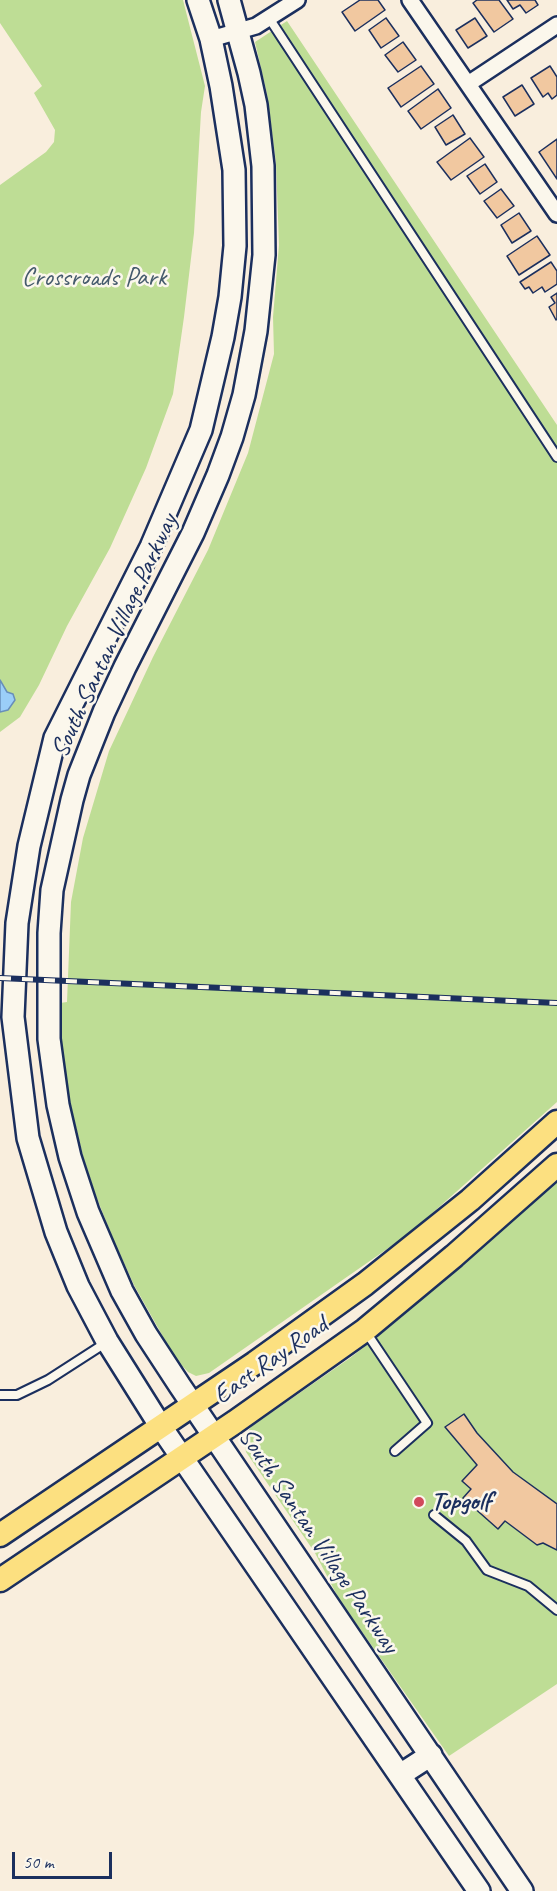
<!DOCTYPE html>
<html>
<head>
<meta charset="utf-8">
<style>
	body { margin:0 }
	#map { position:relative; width:557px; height:1891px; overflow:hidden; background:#f9eedd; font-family:Caveat,sans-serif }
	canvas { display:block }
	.scale { position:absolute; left:12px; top:1852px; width:100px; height:27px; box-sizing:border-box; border:3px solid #1b2f5e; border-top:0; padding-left:8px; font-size:18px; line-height:21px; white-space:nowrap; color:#1b2f5e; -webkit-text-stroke:4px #fbf7ec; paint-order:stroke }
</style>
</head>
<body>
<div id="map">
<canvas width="557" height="1891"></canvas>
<div class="scale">50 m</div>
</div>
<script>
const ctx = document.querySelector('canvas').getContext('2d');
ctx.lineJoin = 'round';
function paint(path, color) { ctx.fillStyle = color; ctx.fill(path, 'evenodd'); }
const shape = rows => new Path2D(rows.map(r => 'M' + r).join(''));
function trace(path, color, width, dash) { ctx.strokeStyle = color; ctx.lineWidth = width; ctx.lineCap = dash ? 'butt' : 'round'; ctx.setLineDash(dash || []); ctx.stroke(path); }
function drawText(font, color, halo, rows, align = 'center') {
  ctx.font = font + ' Caveat,sans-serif'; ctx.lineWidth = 5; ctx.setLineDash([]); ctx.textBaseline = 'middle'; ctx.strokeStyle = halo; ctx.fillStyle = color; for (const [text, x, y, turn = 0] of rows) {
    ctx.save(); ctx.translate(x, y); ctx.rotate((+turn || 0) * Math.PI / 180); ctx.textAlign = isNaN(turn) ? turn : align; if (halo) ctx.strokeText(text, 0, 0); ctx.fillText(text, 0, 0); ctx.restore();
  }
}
paint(shape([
	[0,0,183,0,205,86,201,112,194,233,184,317,173,394,146,468,110,548,67,626,39,685,20,717,0,732,0,185,46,152,54,142,55,130,34,93,42,86,0,23],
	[287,21,557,425,557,1102,410,1233,209,1373,196,1376,188,1372,175,1358,134,1285,114,1241,96,1196,83,1156,67,1089,61,1050,60,1003,67,1002,71,902,83,838,109,751,153,657,208,550,248,453,274,354,273,317,279,245,276,163,267,94,255,42],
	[557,1181,557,1684,449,1756,339,1599,315,1553,246,1452,244,1439,247,1432,252,1426,350,1358,392,1325,446,1279]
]), '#bedd95');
const water = shape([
	[0,680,7,692,13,694,15,700,8,710,0,712,0,680]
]);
paint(water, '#9bcef8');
trace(water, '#688eba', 1.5);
const building = shape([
	[360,0,378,0,385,10,355,31,342,12,360,0],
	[477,0,499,0,513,19,494,32,473,3,477,0],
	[507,0,535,0,538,5,526,13,520,5,513,9,507,0],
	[386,18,399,36,381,48,369,30,386,18],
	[475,18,487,36,468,48,456,30,475,18],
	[403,42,416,60,398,72,385,55,403,42],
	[421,66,434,84,401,107,388,88,421,66],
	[550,66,557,77,557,95,552,99,548,93,543,97,531,78,550,66],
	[522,85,534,104,515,116,503,97,522,85],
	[438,89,451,108,421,129,408,111,438,89],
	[453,115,465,134,446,145,435,127,453,115],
	[470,138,484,157,451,180,437,162,470,138],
	[557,139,557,179,539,152,557,139],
	[485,164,497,182,480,194,467,176,485,164],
	[501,189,514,206,497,218,484,201,501,189],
	[519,213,531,231,512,243,501,225,519,213],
	[537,236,550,255,519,275,507,256,537,236],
	[551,262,557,271,557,284,545,292,542,287,533,293,529,287,525,289,520,282,551,262],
	[557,293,557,319,556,320,549,307,555,303,551,297,557,293],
	[464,1414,477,1433,513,1472,557,1504,557,1550,543,1543,537,1545,505,1521,498,1529,463,1498,471,1489,462,1481,477,1465,445,1427,464,1414]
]);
paint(building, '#f1c8a0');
trace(building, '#1b2f5e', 1.5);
const service = shape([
	[269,18,557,457],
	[366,1332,427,1423,395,1451],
	[0,1395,17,1395,48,1380,107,1342],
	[434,1515,466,1541,487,1570,528,1586,557,1610]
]);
const minor = shape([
	[410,0,557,214],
	[211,39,256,26,297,0],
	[468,84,557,25]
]);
const secondary = shape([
	[198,0,211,39,221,86,234,170,235,246,230,297,223,337,201,430,151,547,55,738,29,846,17,923,13,1017,28,1138,56,1232,78,1286,107,1341,161,1427,479,1891],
	[229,0,249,73,256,105,263,166,264,255,256,331,244,395,232,437,218,475,193,533,125,667,104,712,79,775,72,800,52,890,49,933,49,1039,58,1105,70,1157,88,1212,122,1291,146,1334,180,1386,522,1891],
	[400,1775,431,1755]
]);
const primary = shape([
	[0,1535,255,1363,365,1284,470,1200,557,1122],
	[0,1580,235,1422,365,1330,454,1256,557,1165]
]);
trace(service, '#1b2f5e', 12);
trace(minor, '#1b2f5e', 20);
trace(secondary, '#1b2f5e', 26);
trace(primary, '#1b2f5e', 27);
trace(service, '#fbf7ec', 8);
trace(minor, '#fbf7ec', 15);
trace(secondary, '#fbf7ec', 21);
trace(primary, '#fce080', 22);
const rail = shape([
	[0,978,557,1003]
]);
trace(rail, '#1b2f5e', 6);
trace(rail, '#fbf7ec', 4, [11]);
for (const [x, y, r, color] of [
	[419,1502,6,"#d1495b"]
]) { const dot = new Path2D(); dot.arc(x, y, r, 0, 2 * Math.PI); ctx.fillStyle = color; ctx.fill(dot); trace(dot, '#fbf7ec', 2); }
drawText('26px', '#445a6c', '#fbf7ec', [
	["Crossroads Park",94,278]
]);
drawText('26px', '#1b2f5e', '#fbf7ec', [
	["South Santan Village Parkway",115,636,-65],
	["East Ray Road",271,1361,-35],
	["South Santan Village Parkway",318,1541,56]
]);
drawText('bold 26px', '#1b2f5e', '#fbf7ec', [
	["Topgolf",431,1502]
], 'left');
</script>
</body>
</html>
